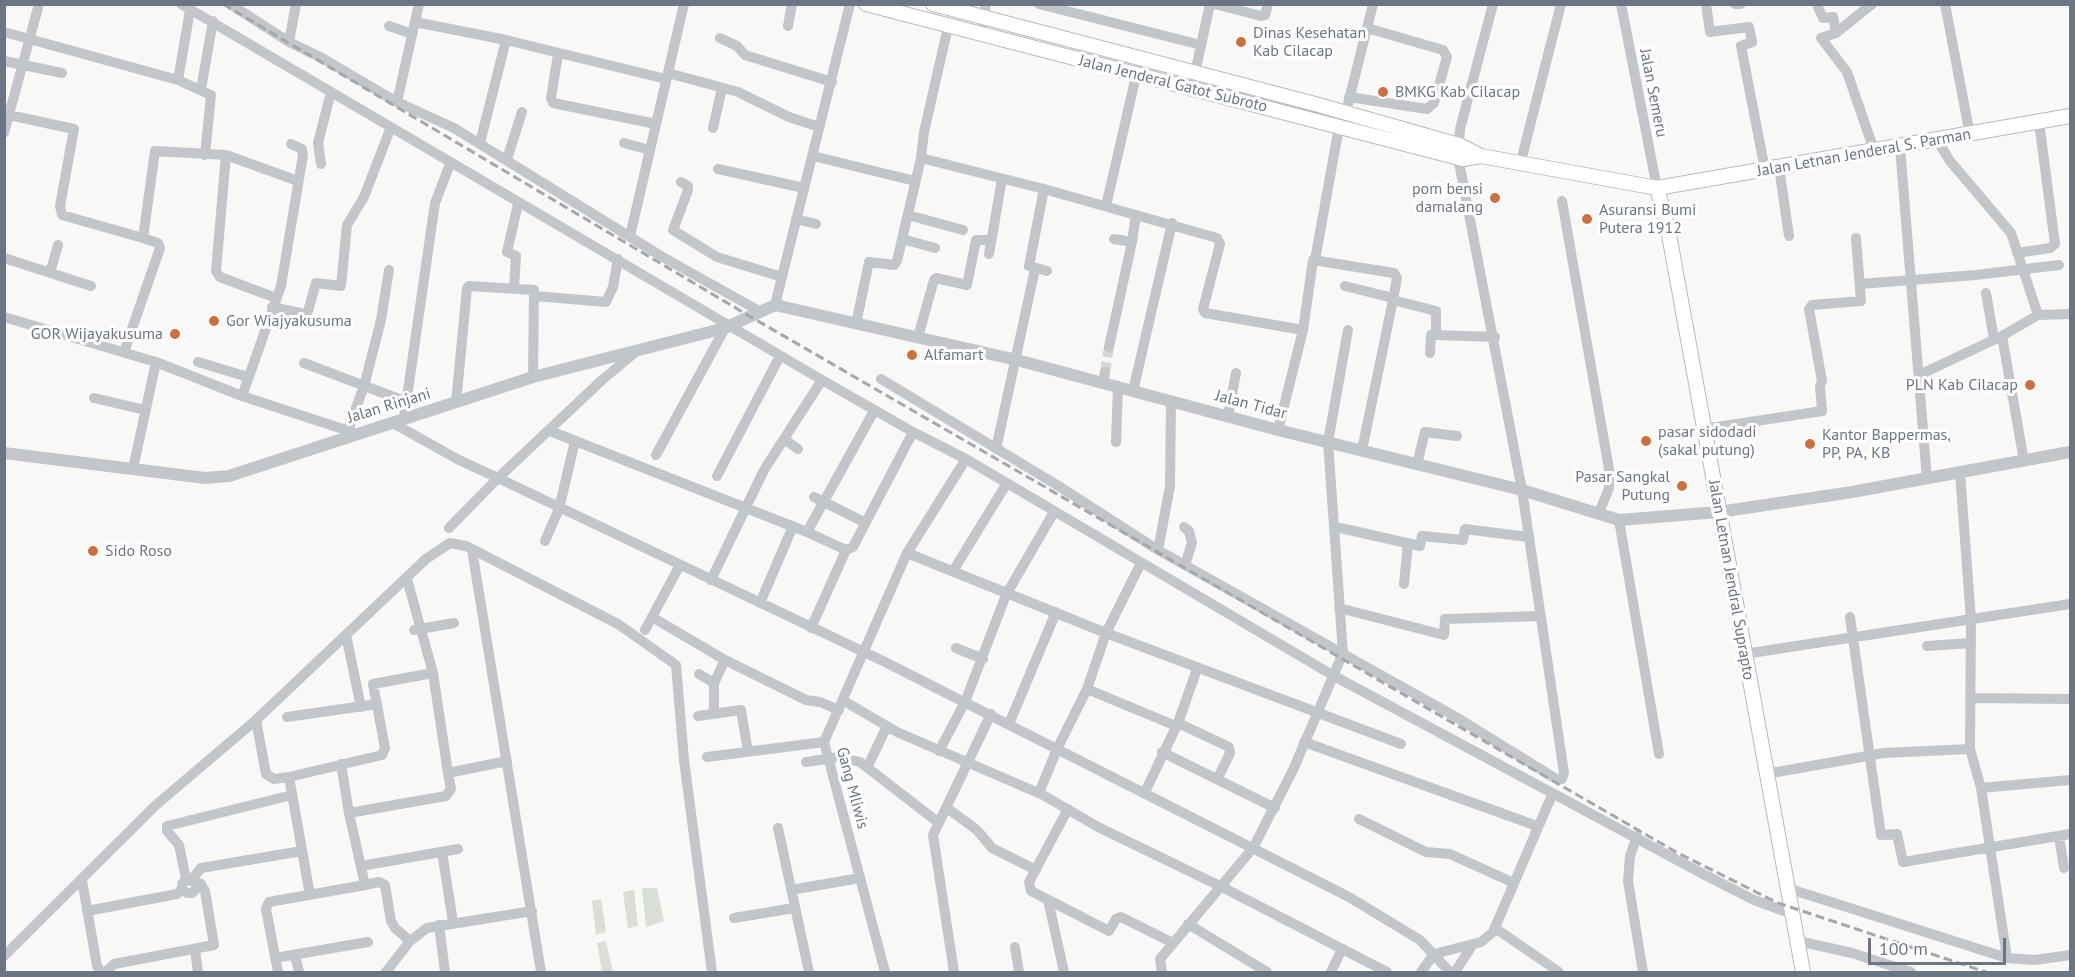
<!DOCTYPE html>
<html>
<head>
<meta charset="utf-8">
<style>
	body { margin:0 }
	#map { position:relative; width:2075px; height:977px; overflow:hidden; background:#f8f8f6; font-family:"PT Sans",sans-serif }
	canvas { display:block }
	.frame { position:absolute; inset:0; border:6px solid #6b7583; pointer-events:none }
	.scale { position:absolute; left:1868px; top:938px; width:138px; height:27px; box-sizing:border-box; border:3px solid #6b7583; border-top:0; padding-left:8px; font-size:18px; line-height:21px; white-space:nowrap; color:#6b7583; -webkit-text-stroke:4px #fff; paint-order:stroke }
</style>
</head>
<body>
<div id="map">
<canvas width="2075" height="977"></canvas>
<div class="frame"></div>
<div class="scale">100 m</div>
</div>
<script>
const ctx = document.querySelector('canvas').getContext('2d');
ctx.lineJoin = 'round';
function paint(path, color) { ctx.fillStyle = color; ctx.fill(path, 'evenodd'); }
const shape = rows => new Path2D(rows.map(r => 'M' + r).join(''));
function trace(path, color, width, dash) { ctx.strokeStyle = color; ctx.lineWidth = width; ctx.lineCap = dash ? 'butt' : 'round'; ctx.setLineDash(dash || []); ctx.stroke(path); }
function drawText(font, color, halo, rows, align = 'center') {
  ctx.font = font + ' "PT Sans",sans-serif'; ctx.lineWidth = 6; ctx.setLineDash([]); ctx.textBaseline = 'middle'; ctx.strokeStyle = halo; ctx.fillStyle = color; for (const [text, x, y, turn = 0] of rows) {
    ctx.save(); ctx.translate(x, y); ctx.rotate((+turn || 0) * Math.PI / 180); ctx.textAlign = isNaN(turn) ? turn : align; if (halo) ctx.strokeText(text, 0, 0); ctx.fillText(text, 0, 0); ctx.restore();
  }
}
paint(shape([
	[642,888,657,888,664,921,646,927],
	[634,890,638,926,628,928,623,892],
	[601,899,606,932,596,935,592,901],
	[606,941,613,972,602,972,597,943]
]), '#d9ded7');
trace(shape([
	[1105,372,1109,347]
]), '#d5d7d9', 10, [10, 5]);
const secondary = shape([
	[866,4,1463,159,1481,156],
	[933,4,1315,104,1459,145,1481,156,1657,188,2070,116],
	[1657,188,1668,229,1803,972]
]);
trace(secondary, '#b7babf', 16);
trace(shape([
	[181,4,822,380,913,432,966,459,1334,676,1705,875,1754,900,1792,914],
	[230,4,289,42,322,58,397,102,454,128,661,256,761,312],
	[1039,4,1201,45],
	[1215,4,1261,16,1265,15,1268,4],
	[1621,4,1657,188],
	[1706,4,1710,32,1749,27,1752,42,1741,46,1765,170],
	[1735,4,1741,4],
	[1945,4,1970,135],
	[1818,7,1823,18,1833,17,1836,33,1821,38,1847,72,1874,150],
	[190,10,178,80,211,95,205,155],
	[415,22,506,40,666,79],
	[389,26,412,34],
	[788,26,792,4],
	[4,32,178,80],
	[1836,33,1872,4],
	[981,35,986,4],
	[720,38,737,46,745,55,832,82],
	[289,42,296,4],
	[558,54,551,98,553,103,656,124],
	[4,61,62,73],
	[668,73,738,92,789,117,819,127],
	[1195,73,1210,4],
	[201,89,213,21],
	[1349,97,1427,109,1434,103,1447,57,1443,50,1367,28],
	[397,102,419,4],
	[1348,104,1373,4],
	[9,115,74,129,60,206,62,215,143,238],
	[713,128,722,88],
	[4,133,39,4],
	[480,143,506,40],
	[624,143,650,150],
	[1900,147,1927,479],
	[226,155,216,271,220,277,276,298],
	[813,156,915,181],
	[921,158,1044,189,1217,238,1220,244,1203,309,1205,313,1303,330],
	[507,159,522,112],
	[321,164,318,143,331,92],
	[1520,165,1561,4],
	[1779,167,1789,236],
	[718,169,804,188],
	[681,182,688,186,688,190,673,230,717,257,782,277],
	[1044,189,1029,266,1047,271],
	[1562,201,1609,469,1609,488,1599,513],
	[1106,206,1136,76],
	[908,215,963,230],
	[796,219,816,224],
	[630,236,684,4],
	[902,239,935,248],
	[1114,239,1132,242,1136,215],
	[2017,253,2050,248,2055,244,2039,122],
	[989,254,1002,179],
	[4,258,91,286],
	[1315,260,1339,127],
	[50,273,58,245],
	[1860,284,1976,275,2059,265],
	[1345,286,1393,298],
	[514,288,516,256,507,252,518,204],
	[1986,293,1994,339],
	[535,296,606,302,613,287,618,259],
	[775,305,850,4],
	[272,307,305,314,308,311,316,283,341,286,347,225,364,197,391,127],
	[2038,315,2070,314],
	[4,317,156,362,242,396,355,433],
	[856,324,869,262,894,265,897,261,921,158,924,132,948,27],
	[2002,336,2024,461],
	[918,337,934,280,936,278,967,285,976,240,990,240],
	[1109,347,1132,242],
	[638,350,602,380,498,478,885,662,1349,897,1420,940,1450,972],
	[124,352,160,248,158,243,143,238,155,151,226,155,298,181],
	[1430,353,1431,335,1436,335],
	[198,362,248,377],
	[304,363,407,402],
	[1919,375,2002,336,2038,315,2011,233,1950,161,1937,140],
	[881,379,1057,485,1158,550,1456,717,1558,780,1562,779,1564,773,1522,490,1458,157,1460,129,1493,4],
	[1103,382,1105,372],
	[1133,391,1172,223],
	[242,396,281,286,303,155,302,149,291,144],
	[94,398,145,410],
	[456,403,467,288,469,286,534,290,533,377],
	[1228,416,1236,373],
	[404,418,435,203,450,164],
	[391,422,459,460,498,478,449,528],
	[1704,429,1822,411,1820,386,1822,381,1809,309,1812,305,1861,301,1856,238],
	[348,430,364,386,381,320,389,270],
	[1278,430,1303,330,1313,260,1394,273,1397,278,1393,300],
	[550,431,807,532,846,550],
	[784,439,798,449],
	[1116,442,1118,386],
	[996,449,1035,269],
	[1362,450,1393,300,1436,311,1436,335,1495,337],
	[656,455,725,328],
	[1417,464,1425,432,1457,436],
	[133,469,156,362],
	[1960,473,1971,620,1970,749,1981,788,2007,958],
	[717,476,780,356],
	[814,497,864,522],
	[1619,520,1659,754],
	[1184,527,1189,531,1192,543,1185,565],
	[1336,527,1420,546,1422,536,1463,540,1465,529,1528,537],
	[807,532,874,411],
	[545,541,559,509,575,441],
	[472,550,541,972],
	[1158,550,1170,486,1171,401],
	[907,553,1106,633,1401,744],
	[953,571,1007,483],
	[407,579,433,673,448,773,507,761],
	[711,580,764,470,822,380],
	[1404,584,1408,543],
	[760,603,793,526],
	[1339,608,1444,635,1445,619,1540,616],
	[652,617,725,660,806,700,820,702,839,710],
	[1850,617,1881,835,1897,834,1903,862,2070,834],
	[811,628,846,550,853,547,913,432],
	[414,630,454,623],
	[645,630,680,565],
	[346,635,361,707],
	[1927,646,1971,643],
	[956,648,983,659],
	[1744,654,2070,604],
	[699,674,714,683,714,714],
	[714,683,725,660],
	[1087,689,1176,726],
	[1972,698,2070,699],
	[844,701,897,732,1043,795,1098,827,1222,887,1387,972],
	[698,716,741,710,748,752],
	[287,717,377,704],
	[256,720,266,774,274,779,289,777,310,895],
	[1178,723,1229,747,1230,753,1218,778],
	[1009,724,1056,612],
	[1304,742,1537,826],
	[939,751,965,702,1006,595,1054,512],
	[1162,752,1275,808],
	[707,757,824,742],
	[806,762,839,757,860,762,939,823],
	[341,764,349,813],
	[868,766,887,726],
	[1766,774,1884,753,1970,749],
	[289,777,382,755,385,748,373,684,433,673],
	[1981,788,2070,780],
	[1145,792,1178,723,1197,669],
	[1039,793,1057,749,1087,689,1106,633,1141,563],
	[947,808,977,830,992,848,1036,870],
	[1068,809,1029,882,1031,891,1109,931,1116,919,1121,917,1173,943],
	[1359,819,1426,852,1450,854,1514,883],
	[778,828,809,972],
	[1637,836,1630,856,1628,881,1643,972],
	[2059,836,2064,868],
	[442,852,453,922],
	[361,866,458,849],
	[186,879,179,845,167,831,167,826,292,795],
	[192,879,201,868,302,851],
	[82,880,97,966,101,972],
	[1787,888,2007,958,2035,960,2070,955],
	[791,890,860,878],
	[1048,900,1064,972],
	[87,911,177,894,182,889,182,884,186,879,196,883,196,889,192,893,187,893,182,889],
	[734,918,794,908],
	[1188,924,1267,972],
	[439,925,445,972],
	[1495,928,1559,972],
	[410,941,395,928,391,921,385,885,379,882,365,885,349,813,446,796,451,789,448,773],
	[1798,941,1852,953,1911,972],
	[1015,947,1019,972],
	[195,950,198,972],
	[295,955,299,972],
	[4,956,156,805,256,720,426,559,450,543,466,546,618,624,676,665,684,760,712,972],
	[275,958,368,942],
	[106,972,114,964,214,945,205,891,201,884,196,883],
	[278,972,266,909,269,902,365,885],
	[386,972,410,941,427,928,532,911],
	[885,972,824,742,907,553,966,459],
	[954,972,933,835,991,714],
	[1162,972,1160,959,1253,848,1293,770,1343,653,1328,442,1348,330],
	[1331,972,1341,951],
	[1421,972,1434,954,1481,942,1493,932,1552,795],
	[1455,972,1473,944]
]), '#c2c5c9', 10);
trace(shape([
	[4,453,205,478,229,476,533,377,725,328,775,305,1017,360,1278,430,1522,490,1619,520,1719,512,1852,492,2070,452]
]), '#c2c5c9', 12);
trace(secondary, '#fff', 14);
trace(shape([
	[223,4,751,317,1676,852,1778,903,1986,972]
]), '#a4a8ae', 3, [9, 4.5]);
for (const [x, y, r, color] of [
	[1241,42,6,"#cd7040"],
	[1383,92,6,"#cd7040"],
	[1495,198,6,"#cd7040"],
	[1587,219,6,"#cd7040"],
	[214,321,6,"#cd7040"],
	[175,334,6,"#cd7040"],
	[912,355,6,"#cd7040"],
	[2030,385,6,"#cd7040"],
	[1646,441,6,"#cd7040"],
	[1810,444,6,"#cd7040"],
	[1682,486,6,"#cd7040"],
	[93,551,6,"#cd7040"]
]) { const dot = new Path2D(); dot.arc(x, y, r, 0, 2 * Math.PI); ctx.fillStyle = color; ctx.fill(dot); trace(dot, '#fff', 2); }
drawText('16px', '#6b7583', '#fff', [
	["Dinas Kesehatan",1253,33],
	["Kab Cilacap",1253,51],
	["BMKG Kab Cilacap",1395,92],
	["pom bensi",1483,189,"right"],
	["damalang",1483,207,"right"],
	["Asuransi Bumi",1599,210],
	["Putera 1912",1599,228],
	["Gor Wiajyakusuma",226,321],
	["GOR Wijayakusuma",163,334,"right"],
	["Alfamart",924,355],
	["PLN Kab Cilacap",2018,385,"right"],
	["pasar sidodadi",1658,432],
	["(sakal putung)",1658,450],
	["Kantor Bappermas,",1822,435],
	["PP, PA, KB",1822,453],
	["Pasar Sangkal",1670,477,"right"],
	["Putung",1670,495,"right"],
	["Sido Roso",105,551]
], 'left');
drawText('16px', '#6b7583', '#fff', [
	["Jalan Jenderal Gatot Subroto",1173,84,14],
	["Jalan Semeru",1653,93,79],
	["Jalan Letnan Jenderal S. Parman",1864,153,-10],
	["Jalan Tidar",1251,405,15],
	["Jalan Rinjani",389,406,-17],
	["Jalan Letnan Jendral Suprapto",1731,580,80],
	["Gang Mliwis",852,788,75]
]);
</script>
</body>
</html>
